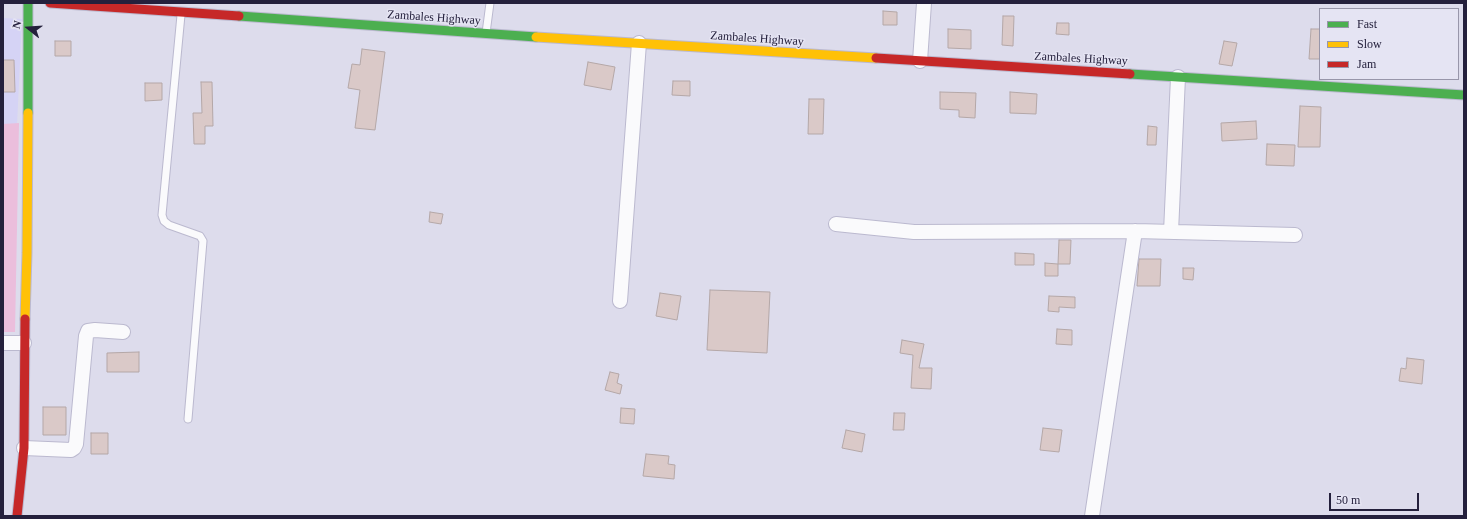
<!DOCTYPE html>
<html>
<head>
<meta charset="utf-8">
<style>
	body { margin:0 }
	#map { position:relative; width:1467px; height:519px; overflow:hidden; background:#dddcec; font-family:Georgia,serif }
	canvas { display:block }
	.frame { position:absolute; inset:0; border:4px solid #24203c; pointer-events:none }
	.legend { position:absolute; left:1319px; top:8px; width:140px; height:72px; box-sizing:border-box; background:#e5e4f3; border:1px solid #9896aa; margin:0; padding:5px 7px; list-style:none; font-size:12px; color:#24203c }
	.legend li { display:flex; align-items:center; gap:8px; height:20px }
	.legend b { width:20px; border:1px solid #9896aa }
	.north { position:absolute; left:8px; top:8px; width:40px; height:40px; -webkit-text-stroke:3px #e5e4f3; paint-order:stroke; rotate:287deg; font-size:11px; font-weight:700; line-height:16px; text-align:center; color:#24203c }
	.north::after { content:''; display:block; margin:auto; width:14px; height:18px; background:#24203c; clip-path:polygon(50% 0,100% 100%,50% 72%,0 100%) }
	.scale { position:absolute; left:1329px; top:493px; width:90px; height:18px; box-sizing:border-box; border:2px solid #24203c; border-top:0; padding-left:5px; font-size:12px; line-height:14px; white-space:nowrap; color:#24203c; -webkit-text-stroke:3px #e5e4f3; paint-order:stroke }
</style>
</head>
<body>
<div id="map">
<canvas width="1467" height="519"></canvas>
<div class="frame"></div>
<ul class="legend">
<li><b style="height:5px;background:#4caf50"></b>Fast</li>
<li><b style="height:5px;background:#ffc107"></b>Slow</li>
<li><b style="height:5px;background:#c62828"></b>Jam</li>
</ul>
<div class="north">N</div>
<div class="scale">50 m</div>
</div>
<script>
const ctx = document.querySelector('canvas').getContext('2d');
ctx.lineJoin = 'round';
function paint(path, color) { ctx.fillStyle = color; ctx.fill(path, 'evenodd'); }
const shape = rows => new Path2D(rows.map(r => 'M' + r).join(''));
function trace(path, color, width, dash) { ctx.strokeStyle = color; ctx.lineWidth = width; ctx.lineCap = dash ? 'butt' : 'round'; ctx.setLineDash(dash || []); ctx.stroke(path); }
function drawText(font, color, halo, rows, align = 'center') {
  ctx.font = font + ' Georgia,serif'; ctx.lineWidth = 3; ctx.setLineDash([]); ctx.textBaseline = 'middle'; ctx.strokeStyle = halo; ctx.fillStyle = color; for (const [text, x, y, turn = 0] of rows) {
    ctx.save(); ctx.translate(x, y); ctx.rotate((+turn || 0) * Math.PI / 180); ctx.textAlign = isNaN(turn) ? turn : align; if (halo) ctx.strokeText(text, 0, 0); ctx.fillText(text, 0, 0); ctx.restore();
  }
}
paint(shape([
	[3,18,22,19,17,125,3,124]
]), '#d5d3f5');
paint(shape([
	[19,123,15,332,3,332,3,124]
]), '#ebbedc');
const building = shape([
	[883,11,897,12,897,25,883,25,883,11],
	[1003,16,1014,16,1013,46,1002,45,1003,16],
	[1057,23,1069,23,1069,35,1056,34,1057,23],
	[948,29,971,30,971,49,948,48,948,29],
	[1311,29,1320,29,1320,59,1309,59,1311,29],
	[55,41,71,41,71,56,55,56,55,41],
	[1224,41,1237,43,1232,66,1219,64,1224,41],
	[362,49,385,52,375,130,355,128,360,90,348,88,352,64,360,65,362,49],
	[3,60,14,60,15,92,3,92,3,60],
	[588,62,615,67,611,90,584,85,588,62],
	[673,81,690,81,690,96,672,95,673,81],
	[201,82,212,82,213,126,205,126,205,144,194,144,193,113,202,113,201,82],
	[145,83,162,83,162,100,145,101,145,83],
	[940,92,976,93,975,118,959,117,959,110,940,109,940,92],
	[1010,92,1037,94,1036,114,1010,113,1010,92],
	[809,99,824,99,823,134,808,134,809,99],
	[1300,106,1321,107,1320,147,1298,147,1300,106],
	[1256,121,1257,139,1222,141,1221,123,1256,121],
	[1148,126,1157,127,1156,145,1147,145,1148,126],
	[1267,144,1295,145,1294,166,1266,165,1267,144],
	[430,212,443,214,441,224,429,222,430,212],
	[1059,240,1071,240,1070,264,1058,264,1059,240],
	[1015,253,1034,254,1034,265,1015,265,1015,253],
	[1139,259,1161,259,1160,286,1137,286,1139,259],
	[1045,263,1058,264,1058,276,1045,276,1045,263],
	[1183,268,1194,268,1193,280,1183,279,1183,268],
	[710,290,770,292,767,353,707,350,710,290],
	[660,293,681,296,677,320,656,316,660,293],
	[1049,296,1075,297,1075,308,1059,307,1059,312,1048,311,1049,296],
	[1057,329,1072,330,1072,345,1056,344,1057,329],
	[902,340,924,344,919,368,932,368,931,389,911,388,913,355,900,353,902,340],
	[139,352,139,372,107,372,107,353,139,352],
	[1407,358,1424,360,1422,384,1399,381,1401,368,1406,369,1407,358],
	[610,372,619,374,617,383,622,385,620,394,605,390,610,372],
	[43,407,66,407,66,435,43,435,43,407],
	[621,408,635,409,634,424,620,423,621,408],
	[894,413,905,413,904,430,893,430,894,413],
	[1043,428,1062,430,1059,452,1040,450,1043,428],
	[846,430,865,434,862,452,842,448,846,430],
	[91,433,108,433,108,454,91,454,91,433],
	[646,454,669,456,668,464,675,465,674,479,643,476,646,454]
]);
paint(building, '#dac9c8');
trace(building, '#b4a7a7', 1);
const lane = shape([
	[181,15,162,215,164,221,169,225,200,236,203,241,188,419],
	[486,33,490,3]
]);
const street = shape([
	[920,61,924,3],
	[836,224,914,232,1135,231,1295,235],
	[1171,232,1178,77],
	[620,301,639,43],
	[3,343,24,343],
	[24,448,71,450,74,448,76,444,86,336,88,331,95,330,123,332],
	[1092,516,1135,231]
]);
const fast = shape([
	[239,16,536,37],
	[1130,74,1464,95],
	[28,113,28,3]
]);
const slow = shape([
	[536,37,876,58],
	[25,319,27,253,28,113]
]);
const jam = shape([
	[50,3,239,16],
	[876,58,1130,74],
	[17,516,24,448,25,319]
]);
trace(lane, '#bbb9cf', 9);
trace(street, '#bbb9cf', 16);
trace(fast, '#bbb9cf', 11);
trace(slow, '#bbb9cf', 11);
trace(jam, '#bbb9cf', 11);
trace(lane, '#fafafc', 7);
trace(street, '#fafafc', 14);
trace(fast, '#4caf50', 9);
trace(slow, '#ffc107', 9);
trace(jam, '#c62828', 9);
drawText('12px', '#24203c', '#e5e4f3', [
	["Zambales Highway",434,18,4],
	["Zambales Highway",757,39,4],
	["Zambales Highway",1081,59,3]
]);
</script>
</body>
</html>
